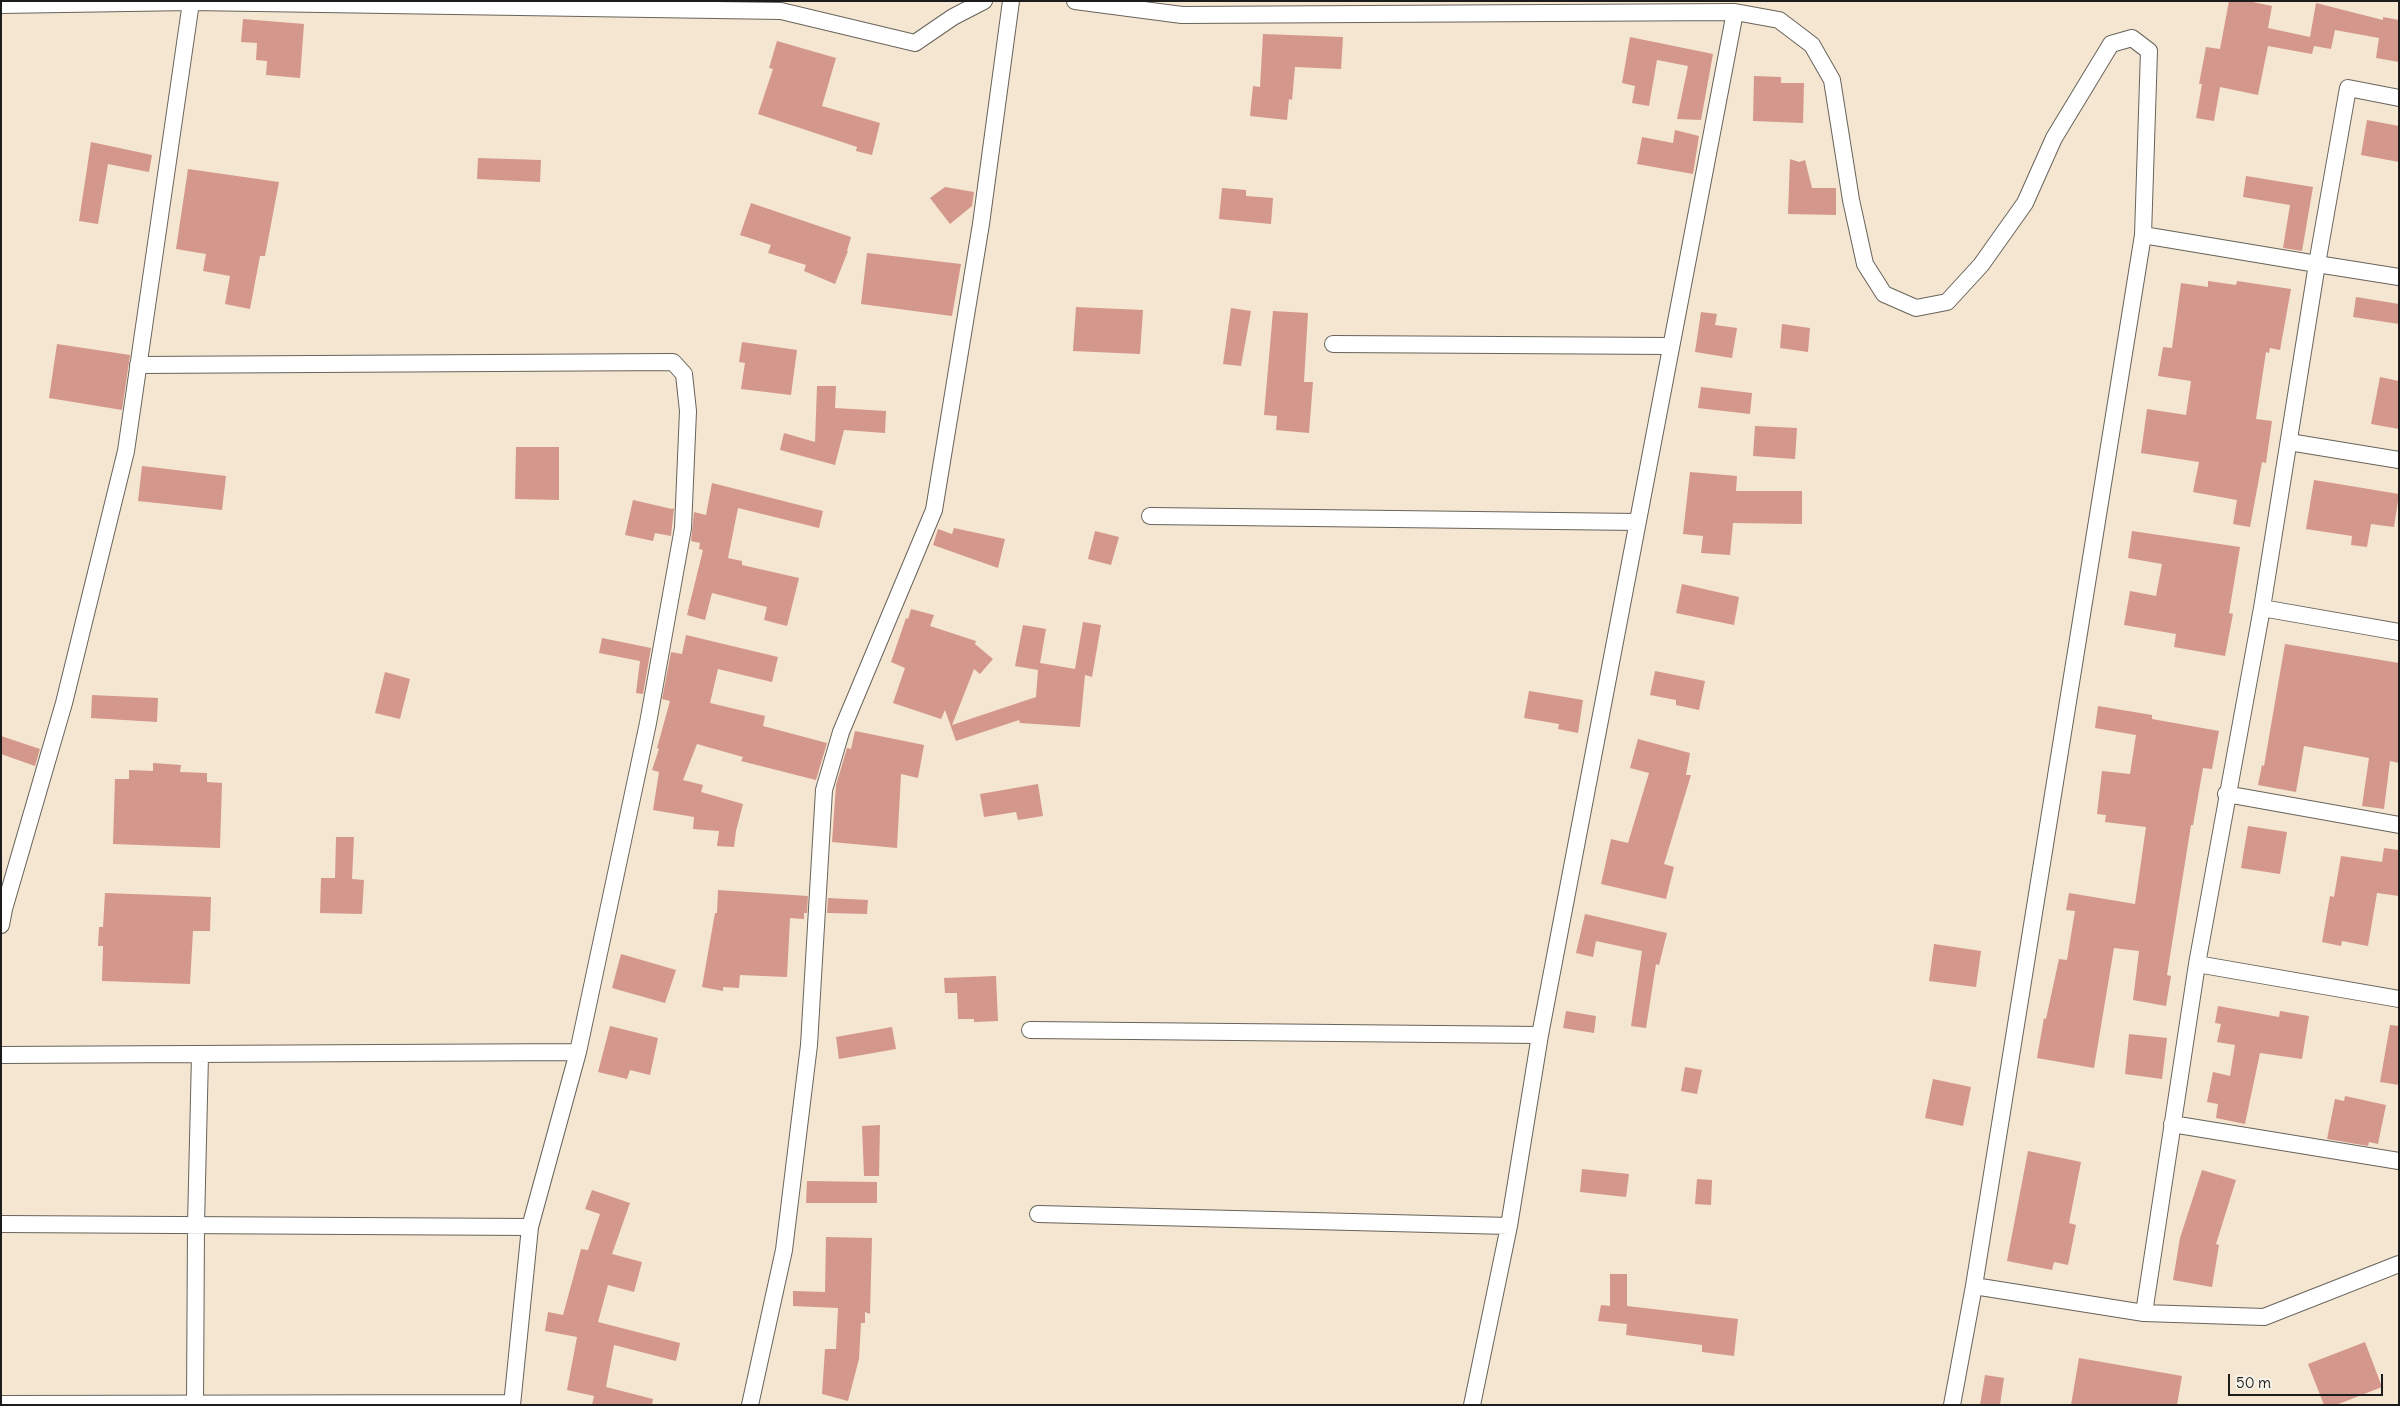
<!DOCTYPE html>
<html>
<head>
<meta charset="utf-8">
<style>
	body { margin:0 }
	#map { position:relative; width:2400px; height:1406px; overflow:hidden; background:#f4e6d0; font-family:Delius,sans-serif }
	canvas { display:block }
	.frame { position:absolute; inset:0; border:2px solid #1c1c1c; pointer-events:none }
	.scale { position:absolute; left:2228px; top:1374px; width:155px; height:22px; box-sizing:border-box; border:2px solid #1c1c1c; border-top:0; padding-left:6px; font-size:15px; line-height:18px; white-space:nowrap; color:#1c1c1c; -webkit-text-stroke:4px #f7f3e8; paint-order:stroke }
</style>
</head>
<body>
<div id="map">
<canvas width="2400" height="1406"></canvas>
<div class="frame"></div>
<div class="scale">50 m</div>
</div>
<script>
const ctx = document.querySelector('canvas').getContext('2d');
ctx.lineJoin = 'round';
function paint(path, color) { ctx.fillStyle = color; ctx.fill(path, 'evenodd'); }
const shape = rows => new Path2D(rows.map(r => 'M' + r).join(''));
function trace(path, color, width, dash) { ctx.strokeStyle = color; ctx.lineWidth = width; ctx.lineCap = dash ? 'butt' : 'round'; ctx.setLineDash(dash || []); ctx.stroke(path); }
paint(shape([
	[2229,1,2248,1,2272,6,2268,28,2310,37,2316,3,2383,20,2383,17,2399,20,2399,62,2376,58,2379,38,2335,30,2331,49,2314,46,2312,54,2268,46,2258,95,2220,87,2214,121,2196,118,2202,84,2199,84,2206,47,2220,49],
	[243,19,304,24,300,78,266,75,267,61,256,60,257,43,241,42],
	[1263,34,1343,37,1341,69,1295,67,1292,100,1289,99,1287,120,1250,116,1253,86,1260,87],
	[1630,37,1713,54,1701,120,1677,119,1688,66,1657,60,1649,106,1632,103,1635,86,1622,83],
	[777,41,836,58,822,106,880,123,872,155,856,151,857,147,758,114,773,69,769,68],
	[1754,76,1781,77,1781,83,1804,83,1803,123,1753,121],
	[2367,120,2399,126,2399,162,2361,155],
	[1675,130,1699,136,1693,174,1637,164,1642,137,1673,143],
	[91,142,152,155,149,172,108,164,98,224,79,221],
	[478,158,541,160,540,182,477,179],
	[1790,159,1799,162,1805,160,1812,188,1836,188,1836,215,1788,214],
	[188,169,279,182,265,256,260,256,250,309,225,304,230,276,203,271,206,254,176,249],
	[2246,176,2313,187,2302,251,2283,248,2290,205,2243,197],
	[945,187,974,192,972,206,950,224,930,198],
	[1222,188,1246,190,1246,196,1273,198,1271,224,1219,219],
	[751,203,851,237,847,251,848,251,835,284,804,271,806,265,768,253,771,245,740,235],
	[867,253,961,264,952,316,861,304],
	[2208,281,2236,285,2237,281,2291,289,2280,350,2270,348,2269,353,2266,352,2256,419,2272,421,2266,463,2262,462,2250,527,2233,524,2237,500,2193,492,2199,462,2141,453,2147,409,2186,415,2191,381,2158,376,2163,347,2172,348,2181,283,2208,287],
	[2356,297,2399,304,2399,324,2353,317],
	[1076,307,1143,310,1140,354,1073,351],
	[1231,308,1251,311,1241,366,1223,364],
	[1273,311,1308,313,1304,382,1313,382,1309,433,1276,430,1277,416,1264,415],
	[1701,312,1717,314,1715,325,1737,328,1732,358,1695,352],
	[1782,324,1810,328,1808,352,1780,348],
	[742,342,797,350,791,395,741,389,745,363,739,362],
	[57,344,130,355,122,410,49,398],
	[2380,377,2399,381,2399,429,2371,424],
	[817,386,836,386,835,408,886,411,885,433,844,430,835,465,780,450,784,433,815,442],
	[1701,387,1752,393,1750,414,1698,408],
	[1755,426,1797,428,1795,459,1753,456],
	[516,447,559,447,559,500,515,499],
	[142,466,226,476,222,510,138,501],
	[1690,472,1737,476,1736,491,1802,491,1802,524,1733,523,1730,555,1701,553,1703,536,1683,534],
	[2314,480,2399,494,2394,527,2371,524,2367,547,2351,545,2352,536,2306,529],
	[712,483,823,511,819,528,738,508,728,558,742,561,742,565,799,578,787,626,764,620,767,607,712,593,705,620,687,615,703,550,699,549,700,543,691,541,694,512,706,515],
	[633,500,672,509,674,508,671,536,655,533,653,541,625,535],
	[954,528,1005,539,998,568,933,545,938,529,952,534],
	[1095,531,1119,537,1111,565,1088,559],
	[2132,531,2240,547,2229,613,2233,614,2225,656,2174,647,2176,634,2124,625,2130,591,2156,596,2162,564,2128,558],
	[1682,584,1739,597,1734,625,1676,613],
	[911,609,934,615,930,626,976,641,975,644,993,659,980,674,974,669,952,725,1036,697,1038,670,1015,666,1023,625,1046,629,1040,663,1075,669,1083,622,1101,625,1092,677,1085,675,1080,727,1020,723,1019,720,956,741,945,710,941,719,893,703,905,668,891,662,906,618,908,619],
	[686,635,778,657,772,682,718,669,710,703,765,716,763,726,827,743,816,780,741,761,743,757,697,744,683,780,703,785,701,792,743,804,736,831,734,847,717,846,719,831,693,829,694,817,653,810,659,772,652,770,659,749,657,748,670,701,662,699,671,652,682,654],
	[602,638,651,648,643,694,636,693,640,661,599,653],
	[2285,644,2399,663,2399,763,2390,761,2384,809,2362,806,2369,758,2304,746,2296,792,2258,785,2262,765,2264,766],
	[1655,671,1705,681,1699,710,1676,705,1676,700,1650,695],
	[385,672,410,679,400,719,375,713],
	[1529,691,1583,700,1578,733,1558,729,1559,724,1524,718],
	[92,695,158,698,157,722,91,718],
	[2098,706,2152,715,2152,719,2219,731,2212,769,2203,768,2193,825,2191,825,2167,975,2171,976,2166,1006,2133,1000,2139,951,2114,948,2094,1068,2037,1058,2044,1018,2046,1019,2059,959,2067,960,2075,911,2066,910,2069,893,2135,904,2146,827,2105,822,2106,815,2097,814,2102,771,2130,774,2136,735,2095,728],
	[855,731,924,745,918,778,901,774,897,848,832,842,836,785,847,748,851,749],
	[1,736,40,749,35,766,1,754],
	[1638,739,1690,753,1686,775,1691,775,1664,864,1674,867,1666,899,1601,884,1611,839,1628,843,1649,773,1630,768],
	[153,763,181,765,180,772,207,773,207,782,222,783,220,848,113,844,115,779,129,779,129,770,153,771],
	[1038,784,1043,816,1018,820,1016,812,984,817,980,794],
	[2248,826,2287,832,2280,874,2241,868],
	[336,837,354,837,352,879,364,880,362,914,320,913,321,878,335,878],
	[2384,848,2399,850,2399,896,2377,893,2368,946,2342,941,2341,946,2322,942,2330,896,2334,897,2341,856,2382,862],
	[718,890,808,896,807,913,804,913,804,919,790,918,787,977,740,975,739,988,723,987,723,991,702,987,715,913,717,913],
	[105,893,211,897,210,931,193,931,190,984,102,981,103,946,98,946,99,927,103,927],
	[828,898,868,900,867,914,827,913],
	[1585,914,1667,933,1659,965,1656,964,1646,1028,1631,1026,1642,951,1596,941,1593,957,1576,953],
	[1934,944,1981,951,1976,987,1929,981],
	[621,954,676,970,665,1003,612,988],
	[996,976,998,1021,974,1022,974,1019,958,1019,957,993,945,993,944,978],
	[2218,1006,2279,1017,2280,1011,2309,1016,2302,1059,2260,1053,2245,1124,2216,1118,2218,1104,2207,1102,2213,1072,2230,1076,2235,1045,2217,1042,2221,1024,2215,1023],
	[1566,1011,1596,1016,1594,1033,1563,1028],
	[2390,1025,2399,1026,2399,1085,2380,1082],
	[610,1026,658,1038,650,1075,630,1070,627,1079,598,1072],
	[892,1027,896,1049,839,1059,836,1037],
	[2129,1034,2167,1038,2162,1079,2125,1074],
	[1685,1067,1702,1070,1697,1094,1681,1091],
	[1933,1079,1971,1087,1963,1126,1925,1118],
	[2345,1096,2386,1105,2378,1144,2369,1142,2368,1146,2327,1139,2335,1099,2344,1101],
	[880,1125,879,1176,864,1176,862,1126],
	[2028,1151,2081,1162,2069,1223,2076,1225,2068,1265,2054,1262,2052,1270,2007,1261],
	[1582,1169,1629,1174,1626,1197,1580,1192],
	[2202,1170,2236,1180,2216,1244,2219,1245,2212,1287,2173,1280,2180,1238],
	[1697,1179,1712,1180,1711,1205,1695,1204],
	[807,1181,877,1182,877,1203,806,1203],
	[592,1190,630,1203,612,1254,642,1262,634,1292,608,1285,598,1322,680,1343,676,1361,614,1345,606,1387,653,1399,652,1405,592,1405,594,1396,567,1390,577,1337,545,1331,548,1312,563,1315,581,1249,588,1250,600,1214,585,1209],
	[826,1237,872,1238,870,1314,865,1312,865,1323,861,1323,859,1359,848,1401,822,1394,825,1349,836,1349,838,1308,793,1306,793,1291,825,1292],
	[1610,1274,1627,1274,1627,1306,1738,1319,1734,1356,1702,1352,1702,1345,1626,1335,1627,1324,1598,1321,1601,1305,1610,1306],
	[2365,1342,2382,1387,2336,1405,2324,1405,2308,1364],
	[2079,1358,2182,1376,2177,1405,2071,1405],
	[1985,1375,2004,1378,2000,1405,1980,1405]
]), '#d4978c');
const street = shape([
	[1075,1,1182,15,1735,12,1779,20,1812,45,1832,80,1851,200,1865,264,1884,294,1916,308,1947,302,1981,265,2025,203,2054,138,2111,44,2132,38,2149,51,2143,235,1974,1286],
	[1,5,191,2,781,11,915,43,953,17,984,1],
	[2399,98,2348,88,2317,264,2399,277],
	[1333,344,1671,346],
	[138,365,673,362,684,374,688,411,683,528,648,723,578,1052,530,1227,512,1405],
	[2289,442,2399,460],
	[1150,516,1638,522],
	[2262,608,2399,632],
	[2226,794,2399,825],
	[1,925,4,909,64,703,126,451,191,2],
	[2197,964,2399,999],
	[1030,1030,1540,1035],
	[1,1055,578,1052],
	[2172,1124,2399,1161],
	[1038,1214,1509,1226],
	[1,1224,530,1227],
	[2144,1313,2264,1317,2399,1264],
	[1,1404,512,1403],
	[195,1405,196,1225,200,1055],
	[750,1405,784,1250,809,1045,824,790,841,732,934,510,981,224,1011,1],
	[1472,1405,1509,1226,1540,1035,1735,12],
	[1952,1405,1974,1286,2144,1313,2197,964,2262,608,2317,264,2143,235]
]);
trace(street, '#68635b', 18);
trace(street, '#fff', 16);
</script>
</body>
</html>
